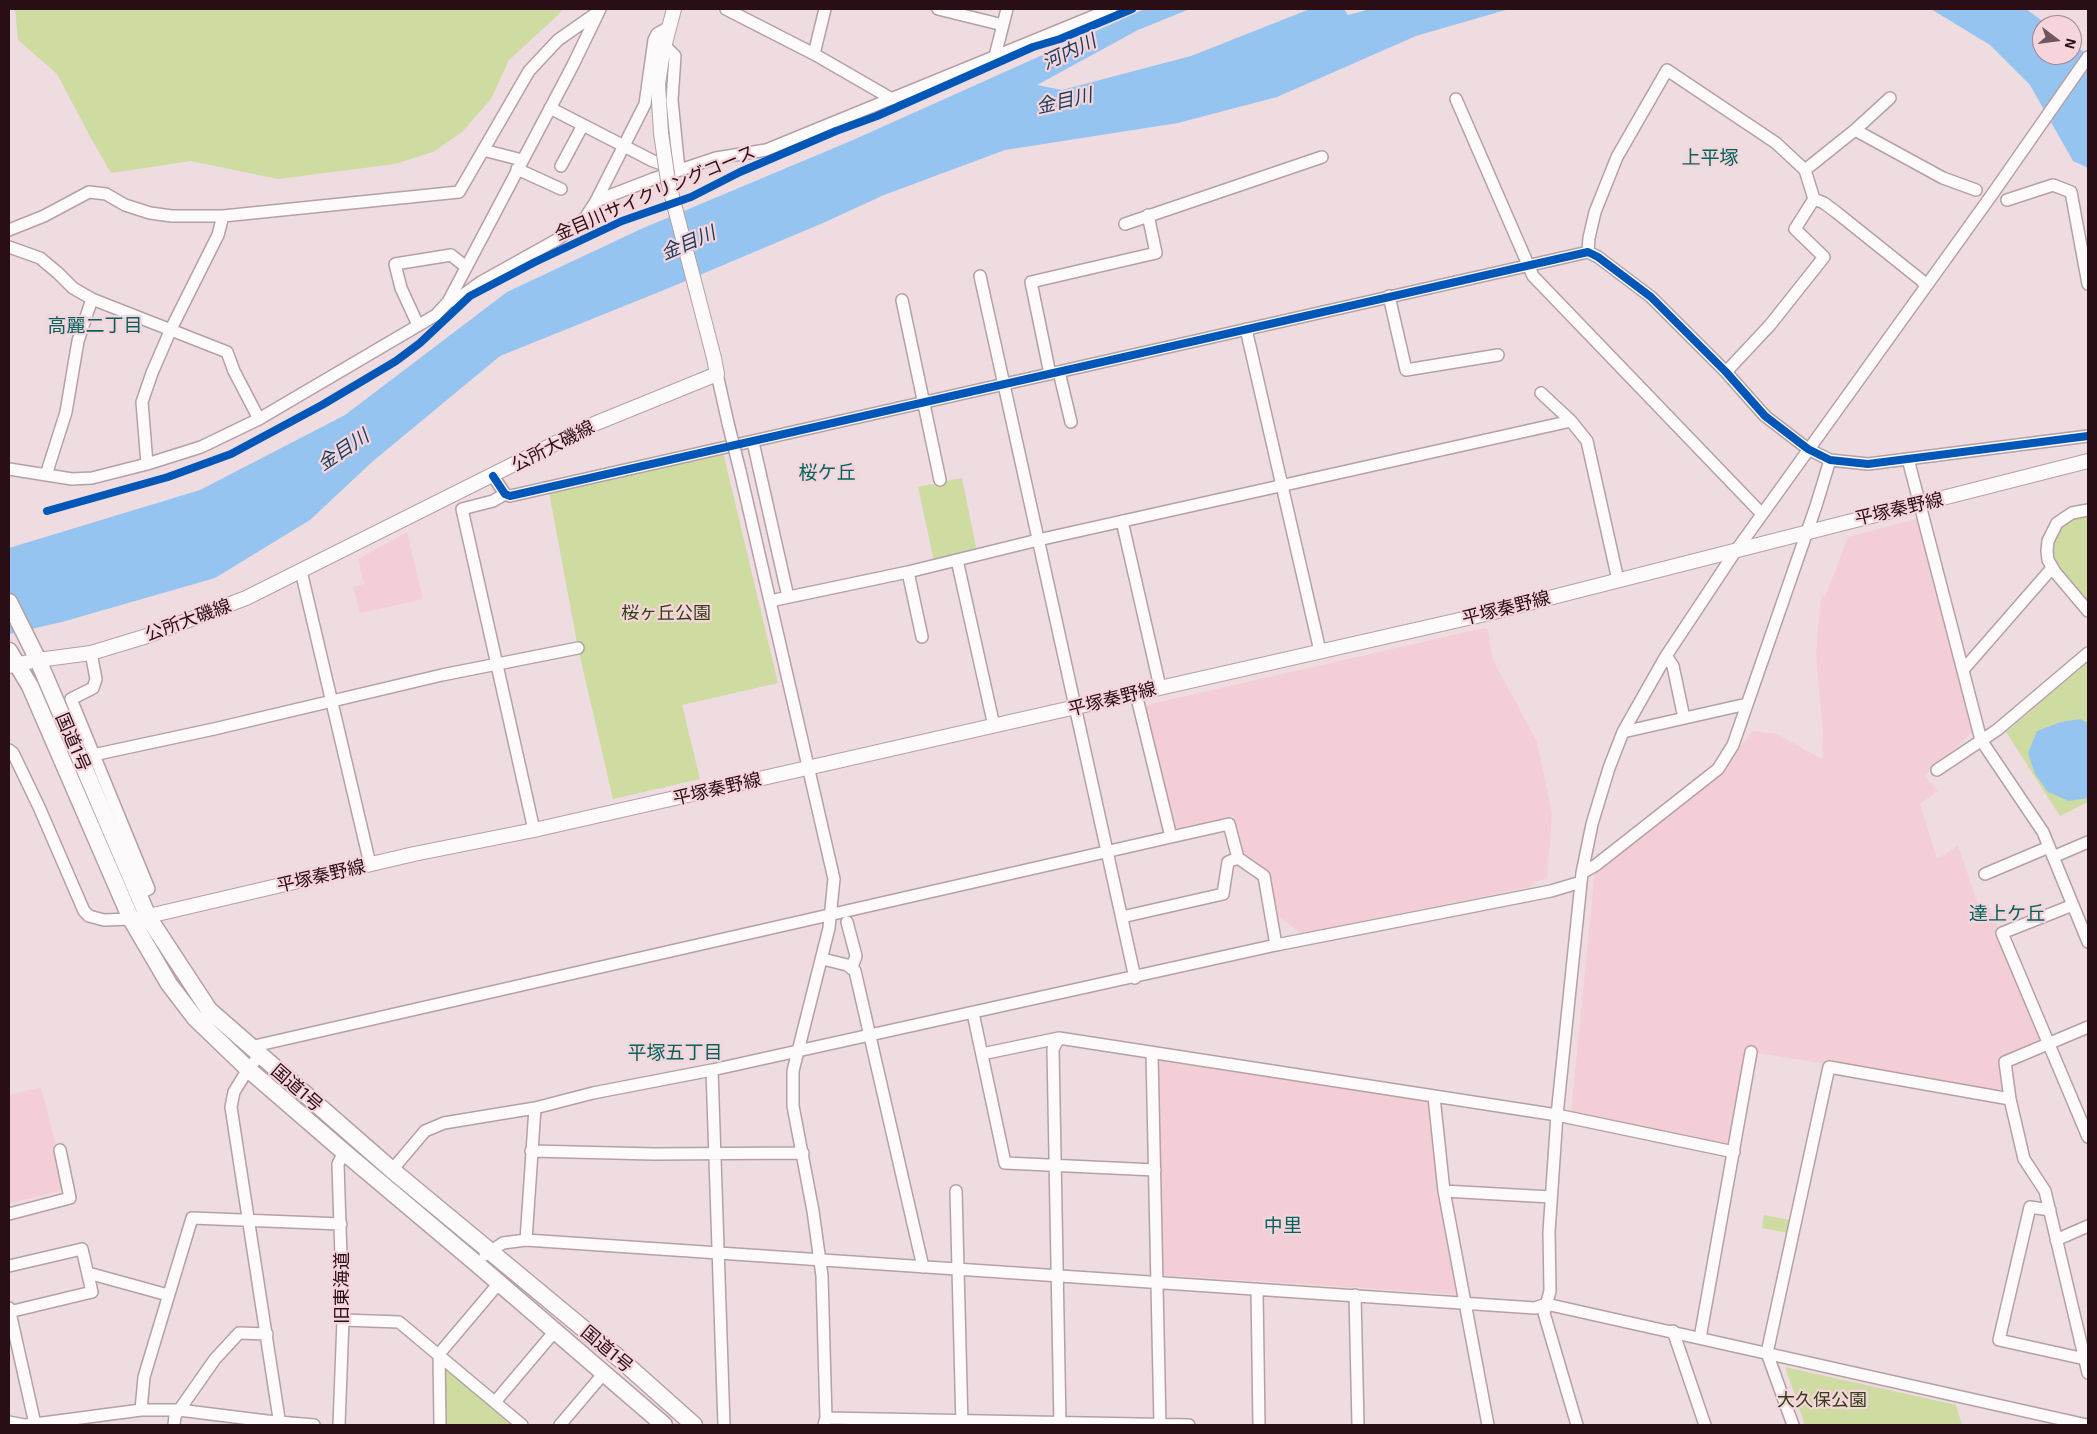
<!DOCTYPE html>
<html>
<head>
<meta charset="utf-8">
<style>
	body { margin:0 }
	#map { position:relative; width:2097px; height:1434px; overflow:hidden; background:#eedce0; font-family:"Exo 2",sans-serif }
	canvas { display:block }
	.frame { position:absolute; inset:0; border:10px solid #290e15; pointer-events:none }
	.north { position:absolute; left:2032px; top:15px; width:50px; height:50px; box-sizing:border-box; background:#f5d5db; border:1px solid #a3858c; border-radius:50%; rotate:105deg; font-size:14px; font-weight:700; line-height:20px; text-align:center; color:#290e15 }
	.north::after { content:''; display:block; margin:auto; width:18px; height:22px; background:#6e565c; clip-path:polygon(50% 0,100% 100%,50% 72%,0 100%) }
</style>
</head>
<body>
<div id="map">
<canvas width="2097" height="1434"></canvas>
<div class="frame"></div>
<div class="north">N</div>
</div>
<script>
const ctx = document.querySelector('canvas').getContext('2d');
ctx.lineJoin = 'round';
function paint(path, color) { ctx.fillStyle = color; ctx.fill(path, 'evenodd'); }
const shape = rows => new Path2D(rows.map(r => 'M' + r).join(''));
function trace(path, color, width, dash) { ctx.strokeStyle = color; ctx.lineWidth = width; ctx.lineCap = dash ? 'butt' : 'round'; ctx.setLineDash(dash || []); ctx.stroke(path); }
function drawText(font, color, halo, rows, align = 'center') {
  ctx.font = font + ' "Exo 2","Noto Sans JP",sans-serif'; ctx.lineWidth = 4.5; ctx.setLineDash([]); ctx.textBaseline = 'middle'; ctx.strokeStyle = halo; ctx.fillStyle = color; for (const [text, x, y, turn = 0] of rows) {
    ctx.save(); ctx.translate(x, y); ctx.rotate((+turn || 0) * Math.PI / 180); ctx.textAlign = isNaN(turn) ? turn : align; if (halo) ctx.strokeText(text, 0, 0); ctx.fillText(text, 0, 0); ctx.restore();
  }
}
paint(shape([
	[1917,519,1974,731,1924,776,1938,791,1920,804,1937,859,1958,846,1979,907,1988,904,2044,1042,2002,1060,2005,1091,2002,1093,1747,1051,1731,1147,1571,1113,1595,871,1718,775,1753,731,1777,734,1822,759,1823,732,1816,655,1821,596,1825,597,1848,537],
	[407,532,423,599,360,613,353,587,364,584,358,559],
	[1484,628,1488,630,1493,660,1537,742,1552,813,1547,879,1533,882,1530,887,1301,933,1278,916,1269,871,1241,852,1233,816,1177,828,1174,826,1146,709,1147,705],
	[1161,1058,1430,1100,1460,1292,1456,1294,1162,1275,1158,1062],
	[41,1087,57,1150,61,1191,9,1203,9,1095]
]), '#f3ced6');
paint(shape([
	[15,9,563,9,558,15,509,60,491,99,462,132,433,152,395,164,278,179,191,161,111,173,92,140,57,74,18,40],
	[723,452,778,683,682,705,700,779,613,799,578,648,549,492],
	[962,478,977,552,934,561,918,487],
	[2088,513,2088,601,2058,567,2053,558,2052,546,2063,524,2071,517],
	[2088,662,2088,802,2060,816,2006,732],
	[1764,1215,1790,1220,1788,1233,1762,1228],
	[446,1367,513,1425,446,1425,443,1369],
	[1785,1367,1956,1405,1962,1425,1805,1425]
]), '#cedba1');
paint(shape([
	[1145,9,1190,9,1138,30,1037,85,1062,90,1191,56,1310,9,1344,9,1348,15,1371,9,1509,9,1416,36,1277,97,1178,123,1005,150,884,195,823,223,664,290,500,356,372,462,310,520,215,578,62,622,9,634,9,548,200,490,345,415,507,292,641,229,853,140],
	[1931,9,2026,9,2048,25,2042,25,2042,55,2072,55,2072,43,2088,55,2088,168,2073,161,2030,85,1990,45],
	[2080,719,2088,723,2088,798,2069,801,2048,792,2035,774,2028,753,2037,731,2061,722]
]), '#95c4f0');
const minor = shape([
	[726,9,814,54,825,9],
	[938,9,1003,25],
	[814,54,892,99],
	[995,56,1007,9],
	[1456,99,1533,276,1762,514],
	[550,108,653,161,679,170,672,100,675,56,664,45],
	[1855,130,1943,178,1976,190],
	[483,150,522,160],
	[561,166,583,125],
	[517,169,561,189],
	[1805,170,1855,130,1890,98],
	[1814,199,1824,203,1836,212,1921,280,1926,286],
	[2007,200,2053,185,2071,192,2088,284],
	[596,201,645,104,654,40,657,34,669,27],
	[1125,224,1322,157],
	[9,230,44,216,89,192,106,194,125,205,150,213,172,216,223,216,459,192,529,71,558,40,598,12],
	[9,247,40,258,58,273,73,288,92,299,227,352,234,371,259,419],
	[1588,252,1589,238,1595,212,1617,157,1667,70,1776,143,1805,170,1814,199,1795,229,1824,257,1770,325,1726,372],
	[980,276,1135,978],
	[1389,296,1406,370,1498,355],
	[902,300,940,480],
	[448,302,459,298,481,282,558,239,585,218,596,201,653,179,716,158,766,150,1111,9],
	[418,325,401,288,395,264,451,255,466,267],
	[1246,329,1320,651],
	[1059,372,1071,422],
	[717,374,728,423],
	[1050,374,1031,282,1156,253,1148,215],
	[1541,393,1571,421,1587,441,1618,580],
	[753,442,788,597],
	[1908,459,1981,740,2043,832,2088,942],
	[147,464,142,402,152,373,171,329,218,235,223,216],
	[9,469,72,479,92,478,147,464,201,447,259,419,436,315,448,302,573,65,600,9],
	[740,471,834,879,829,928,793,1071,793,1106,813,1211,822,1276,826,1418,824,1425],
	[46,475,66,412,78,341,92,299],
	[493,476,505,494,510,496,1588,252,1598,257,1651,297,1726,372,1765,416,1808,449,1830,460,1868,464,2088,436],
	[505,494,493,501,462,509,534,830],
	[2088,510,2072,513,2057,523,2048,541,2047,551,2048,560,2055,572,2088,611],
	[1122,521,1160,687],
	[957,560,994,726],
	[301,571,370,864],
	[908,572,922,637],
	[770,601,908,572,1038,540,1571,421],
	[91,653,96,679,93,688,71,699,149,889,138,894],
	[1666,656,1673,666,1684,718],
	[1963,670,2052,568],
	[1136,694,1171,837,1229,824,1238,858,1264,876,1276,945],
	[1623,732,1747,704],
	[9,750,13,753,39,807,84,911,89,916,104,920,131,919],
	[93,755,214,729,442,675,578,648],
	[1937,770,1997,730,2088,653],
	[2053,857,2088,842],
	[1582,873,1596,865,1718,769,1733,745,1816,506,1830,460],
	[1985,874,2049,847],
	[2073,905,2002,933,2088,1137],
	[1122,917,1223,894,1228,862,1238,858],
	[847,922,856,956,852,967],
	[823,959,847,965,855,971,923,1267],
	[973,1013,1005,1163,1155,1170],
	[2088,1027,2005,1062,2010,1099,2024,1159,2045,1191,2088,1373],
	[1059,1038,1053,1049,1060,1425],
	[250,1047,1171,837],
	[1152,1053,1160,1425],
	[982,1054,1059,1038,1557,1115,1734,1152],
	[260,1055,248,1069,234,1092,231,1107,280,1425],
	[712,1070,724,1425],
	[1434,1097,1444,1191,1488,1425],
	[531,1151,654,1154,803,1153],
	[392,1170,425,1131,444,1123,535,1108,593,1093,712,1070,1276,945,1551,891,1581,882],
	[956,1191,962,1425],
	[1444,1191,1551,1197],
	[2050,1210,2030,1207,1999,1340,2085,1359],
	[9,1214,70,1198,60,1150],
	[526,1240,535,1108],
	[2056,1240,2088,1226],
	[485,1255,503,1243,526,1240,1535,1308,1546,1304,2087,1425],
	[9,1266,82,1249,92,1292,9,1312],
	[88,1273,168,1295],
	[1257,1289,1259,1425],
	[1355,1295,1358,1425],
	[9,1308,35,1424],
	[343,1320,399,1322,522,1425],
	[1673,1331,1705,1425],
	[1700,1338,1751,1052],
	[495,1402,555,1331],
	[141,1410,144,1377,192,1218,341,1224],
	[826,1418,1189,1425],
	[9,1422,24,1425,35,1424,141,1410,179,1410,267,1421,314,1425],
	[174,1425,175,1416,215,1359,239,1333,267,1334],
	[339,1425,343,1320,338,1164,344,1152],
	[440,1425,439,1354,499,1283],
	[560,1425,604,1373],
	[1577,1425,1544,1313,1550,1291,1549,1232,1557,1115,1582,873,1592,824,1609,768,1623,732,1666,656,1735,552,1991,196,2088,57],
	[1793,1425,1767,1353,1829,1067,2010,1099]
]);
const major = shape([
	[661,133,658,84,663,51,674,9],
	[9,666,38,660,91,653,147,636,246,598,594,424,717,374,714,358],
	[140,918,414,854,534,830,1490,613,2088,461]
]);
const highway = shape([
	[9,602,38,660,148,917,209,1010,392,1170,620,1359,694,1425],
	[9,651,30,686,131,919,169,984,195,1018,248,1069,344,1152,477,1264,664,1425]
]);
trace(minor, '#b5a0a5', 14);
trace(major, '#b5a0a5', 16);
trace(highway, '#b5a0a5', 19);
trace(minor, '#fcfafa', 11);
trace(major, '#fcfafa', 14);
trace(highway, '#fcfafa', 16);
const minorBridge = shape([
	[728,423,740,471]
]);
const majorBridge = shape([
	[661,133,668,181,714,358]
]);
trace(minorBridge, '#b5a0a5', 14, []);
trace(majorBridge, '#b5a0a5', 16, []);
trace(minorBridge, '#fcfafa', 11);
trace(majorBridge, '#fcfafa', 14);
trace(shape([
	[493,476,505,494,510,496,1588,252,1598,257,1651,297,1726,372,1765,416,1808,449,1830,460,1868,464,2088,436],
	[47,511,168,477,231,454,322,405,396,361,420,343,470,296,535,262,622,221,691,197,740,172,836,131,877,116,1033,47,1060,39,1132,9]
]), '#0057b8', 8);
drawText('18px', '#290e15', '#f5d5db', [
	["金目川サイクリングコース",655,193,-23],
	["公所大磯線",553,446,-27],
	["平塚秦野線",1899,509,-13],
	["平塚秦野線",1506,608,-14],
	["公所大磯線",188,620,-20],
	["平塚秦野線",1112,699,-14],
	["国道1号",73,742,67],
	["平塚秦野線",717,789,-13],
	["平塚秦野線",321,876,-13],
	["国道1号",297,1088,41],
	["旧東海道",342,1288,-90],
	["国道1号",607,1349,40]
]);
drawText('18px', '#303f12', '#f5d5db', [
	["桜ヶ丘公園",666,613],
	["大久保公園",1822,1400]
]);
drawText('italic 19px', '#153d5c', '#f5d5db', [
	["河内川",1069,52,-25],
	["金目川",1064,101,-13],
	["金目川",688,243,-23],
	["金目川",343,450,-34]
]);
drawText('19px', '#00645d', '#f5d5db', [
	["上平塚",1710,158],
	["高麗二丁目",95,326],
	["桜ケ丘",827,473],
	["達上ケ丘",2007,914],
	["平塚五丁目",675,1053],
	["中里",1283,1226]
]);
</script>
</body>
</html>
